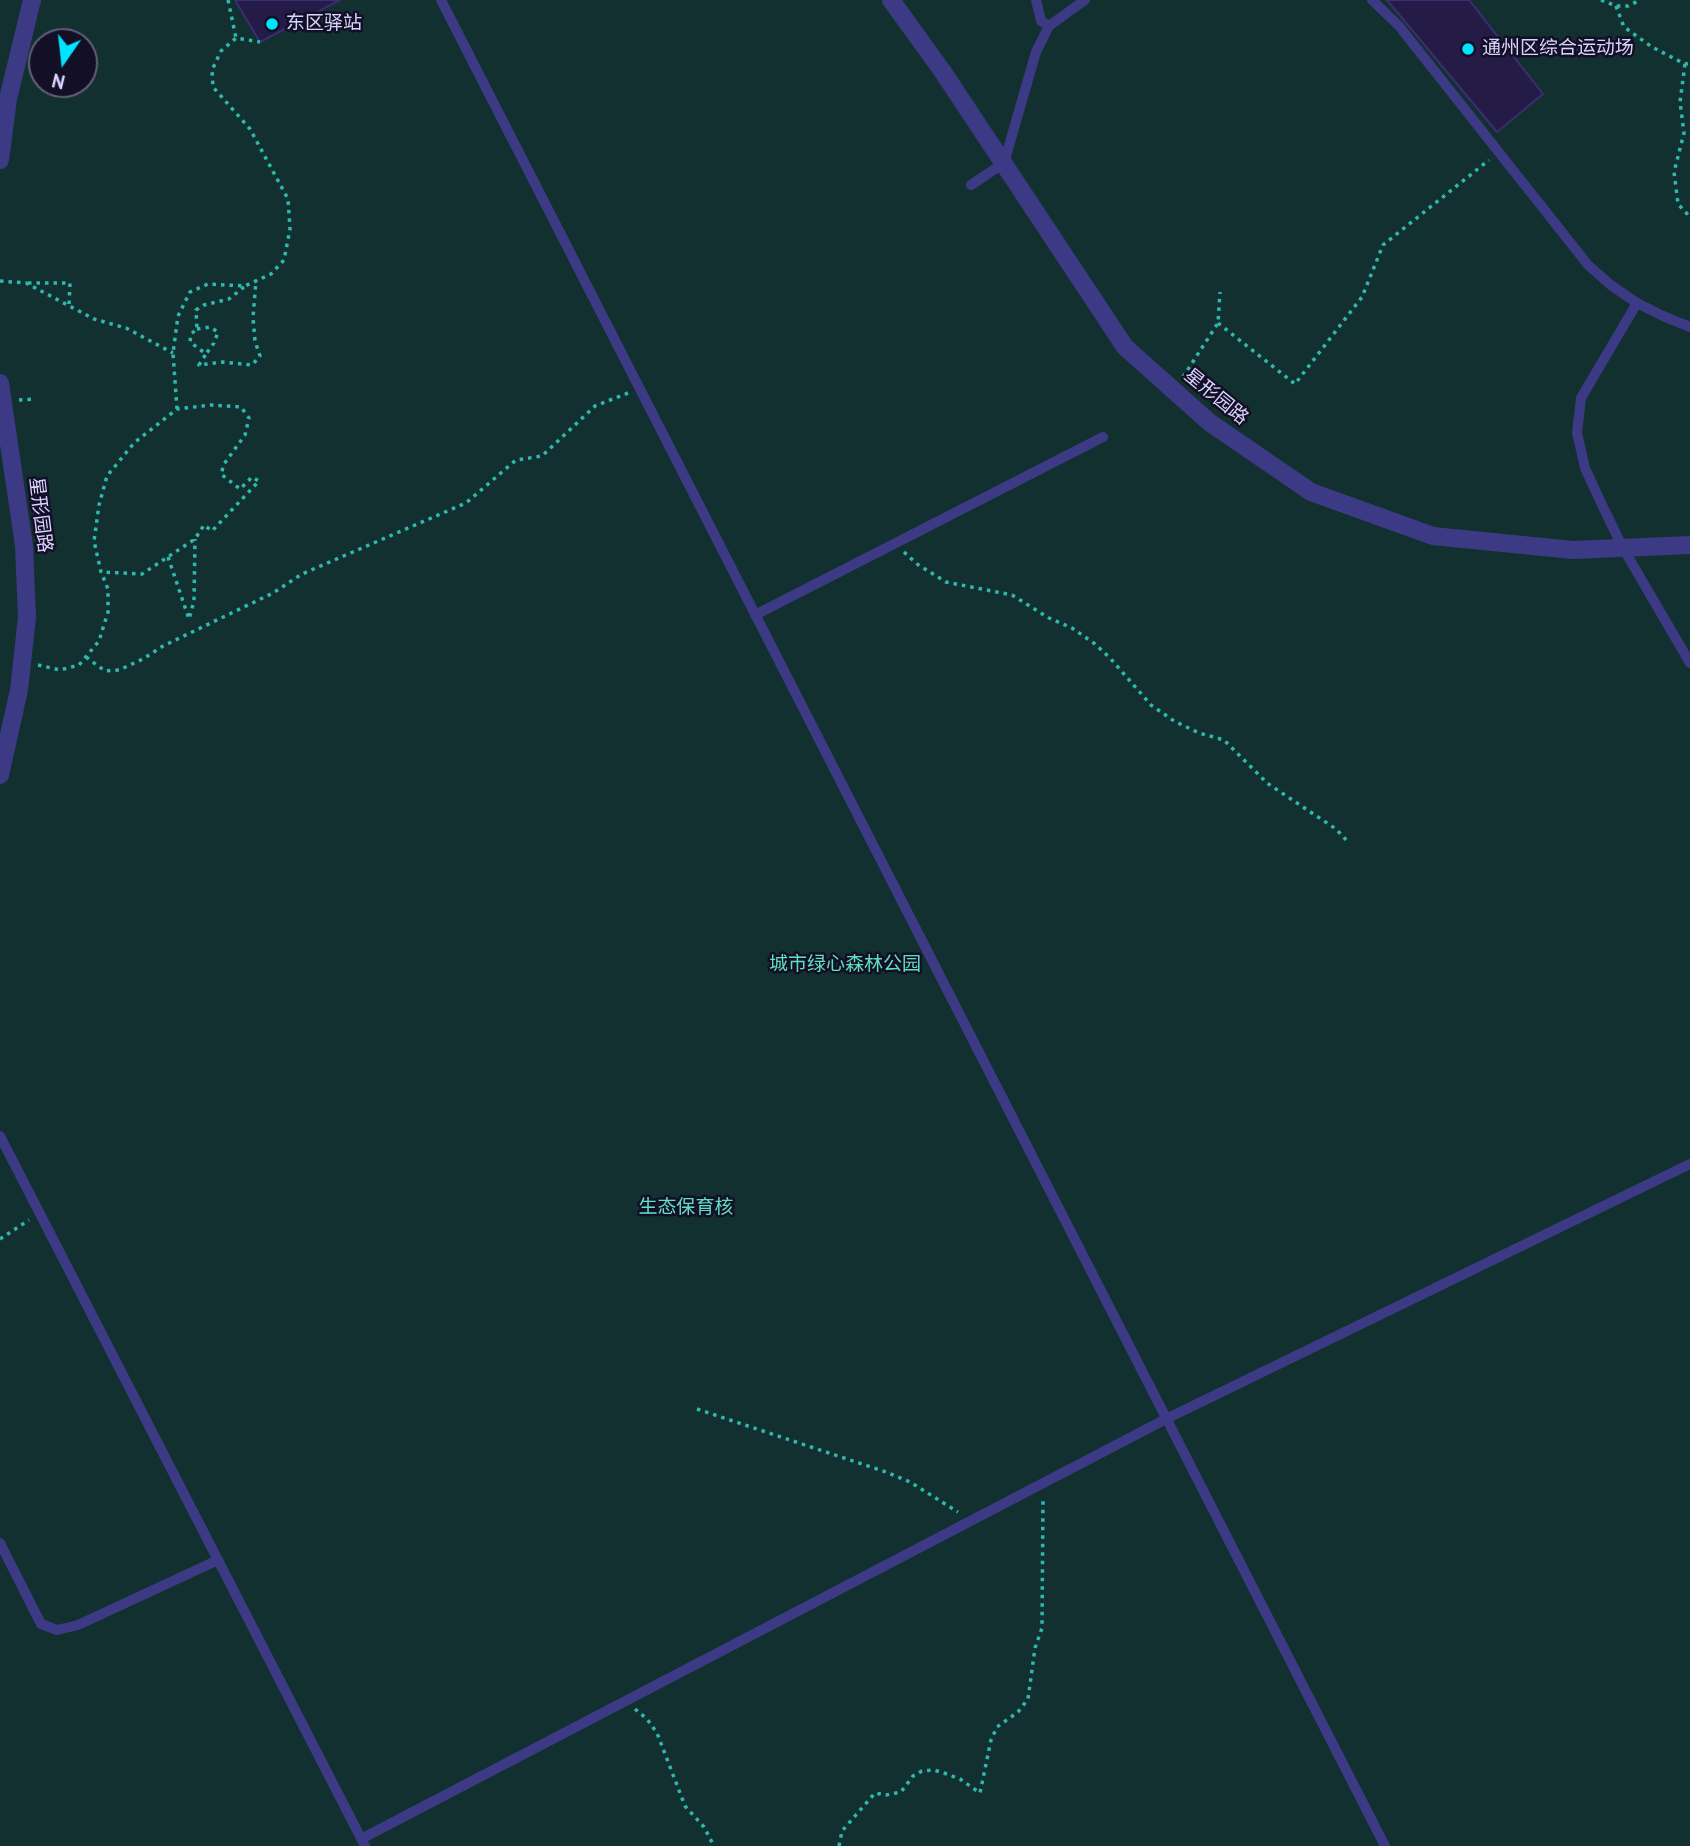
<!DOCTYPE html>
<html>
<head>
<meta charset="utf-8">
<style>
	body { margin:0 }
	#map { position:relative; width:1690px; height:1846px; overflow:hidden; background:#130f26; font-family:"PT Sans",sans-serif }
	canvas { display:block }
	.north { position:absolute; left:28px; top:28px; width:70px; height:70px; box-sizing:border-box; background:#130f26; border:2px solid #625e7d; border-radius:50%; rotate:194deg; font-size:19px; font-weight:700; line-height:28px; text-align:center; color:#d9d4ff }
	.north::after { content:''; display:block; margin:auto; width:24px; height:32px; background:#00e5ff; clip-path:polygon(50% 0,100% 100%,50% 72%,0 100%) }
</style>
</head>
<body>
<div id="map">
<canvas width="1690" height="1846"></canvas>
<div class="north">N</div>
</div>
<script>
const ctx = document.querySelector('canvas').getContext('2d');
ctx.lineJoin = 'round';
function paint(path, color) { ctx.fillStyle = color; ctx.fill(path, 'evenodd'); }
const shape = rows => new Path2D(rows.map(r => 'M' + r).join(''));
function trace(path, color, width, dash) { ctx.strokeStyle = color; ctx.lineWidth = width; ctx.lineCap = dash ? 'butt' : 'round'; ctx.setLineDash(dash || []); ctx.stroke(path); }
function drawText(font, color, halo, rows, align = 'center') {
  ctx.font = font + ' "PT Sans","Noto Sans SC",sans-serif'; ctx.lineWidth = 5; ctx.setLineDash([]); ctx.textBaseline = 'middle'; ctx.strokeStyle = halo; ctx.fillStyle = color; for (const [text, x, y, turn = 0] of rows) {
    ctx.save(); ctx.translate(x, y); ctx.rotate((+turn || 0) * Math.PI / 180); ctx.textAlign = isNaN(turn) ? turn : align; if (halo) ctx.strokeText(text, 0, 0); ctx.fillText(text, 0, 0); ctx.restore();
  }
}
paint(shape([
	[0,0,1690,0,1690,1846,0,1846],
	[42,42,84,42,84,84,42,84]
]), '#12302f');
const building = shape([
	[235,0,340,0,260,42,235,0],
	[1387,0,1469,0,1543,94,1497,132,1387,0]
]);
paint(building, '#241b47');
trace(building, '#3b2d73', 2);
trace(shape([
	[228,0,236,38],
	[1601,0,1616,6,1628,6,1640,0],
	[1616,6,1624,27,1652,47,1685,64,1690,63],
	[1685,64,1680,102,1684,133,1674,172,1678,204,1690,217],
	[0,281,26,283,94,319,126,328,173,353],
	[28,283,70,283,69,305],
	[244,287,229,299,204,305,196,310,197,329,191,334,190,342,206,354,199,365,223,362,252,365,260,356,255,341,253,318,256,280],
	[1218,323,1295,384,1362,297,1383,245,1489,160],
	[197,329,210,327,218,332,214,343,206,354],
	[1183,377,1218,323,1220,292],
	[19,400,34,399],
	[177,409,173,353,178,316,190,292,208,284,245,286,271,274,284,260,290,229,288,199,250,129,213,87,212,70,221,51,236,38,260,42],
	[904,552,917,564,946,582,1012,595,1049,618,1072,628,1095,644,1110,658,1151,705,1174,721,1199,733,1224,740,1267,783,1336,829,1349,843],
	[168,557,189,619,194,601,195,539],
	[86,657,105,671,119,670,143,659,163,646,273,593,302,574,466,503,516,460,542,456,595,406,628,393],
	[38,665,60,670,79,665,99,641,108,612,108,589,101,572,94,541,99,505,107,476,134,443,177,409,211,405,241,407,249,418,245,435,224,464,221,474,240,489,252,477,259,481,212,531,204,525,195,539,142,574,101,572],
	[0,1239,29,1220],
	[697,1409,886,1472,910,1482,958,1512],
	[635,1709,647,1719,657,1733,685,1806,704,1827,714,1846],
	[839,1846,842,1831,875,1793,886,1795,901,1792,913,1776,922,1771,934,1770,947,1774,960,1779,980,1793,991,1740,997,1727,1018,1712,1028,1699,1035,1648,1042,1628,1043,1497]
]), '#2fb8b0', 3.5, [3.5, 5]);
trace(shape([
	[441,0,1385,1846],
	[1036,0,1041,21,1049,26],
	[1372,0,1399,26,1588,265,1612,286,1637,303,1663,316,1690,327],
	[971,185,1004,163,1036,52,1049,26,1085,0],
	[1637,303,1581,398,1577,433,1585,468,1603,507,1623,548,1690,663],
	[755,615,1103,437],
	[0,1136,365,1846],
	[0,1543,41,1624,57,1630,78,1625,218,1560],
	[361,1839,1166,1419,1690,1164]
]), '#3d3a85', 10);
trace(shape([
	[891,0,943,72,1125,347,1209,422,1311,492,1433,536,1573,550,1690,545],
	[0,160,8,99,32,0],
	[0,383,24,546,27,617,19,690,0,775]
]), '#3d3a85', 18);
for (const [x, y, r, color] of [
	[272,24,7,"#00e5ff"],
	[1468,49,7,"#00e5ff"]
]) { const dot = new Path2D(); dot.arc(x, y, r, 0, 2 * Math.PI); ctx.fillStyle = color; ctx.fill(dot); trace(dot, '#130f26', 2.5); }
drawText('19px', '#d9d4ff', '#130f26', [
	["东区驿站",286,24],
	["通州区综合运动场",1482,49]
], 'left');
drawText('19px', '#d9d4ff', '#130f26', [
	["星形园路",1216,397,39],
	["星形园路",40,515,83]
]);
drawText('19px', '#5fe0c0', '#130f26', [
	["城市绿心森林公园",845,965],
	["生态保育核",686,1208]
]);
</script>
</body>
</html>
